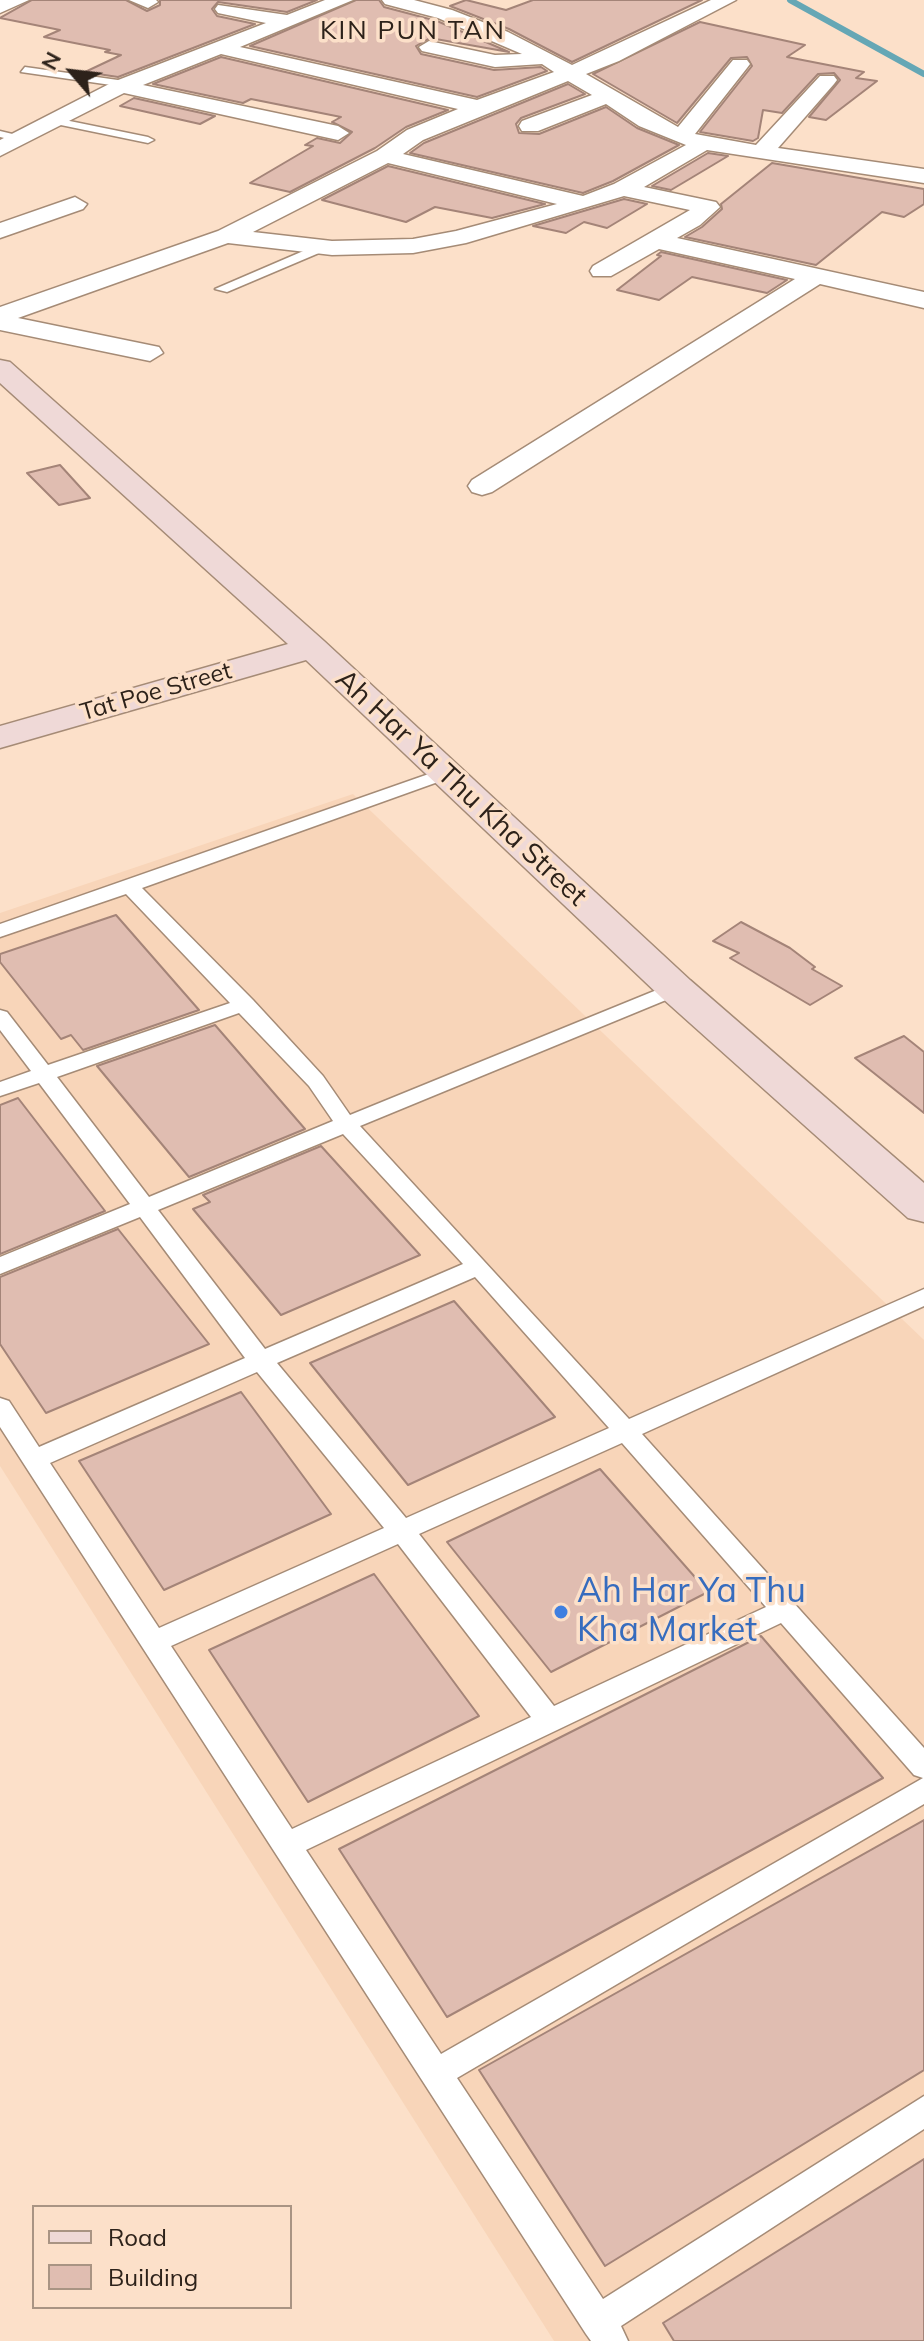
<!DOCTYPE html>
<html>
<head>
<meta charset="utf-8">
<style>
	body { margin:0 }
	#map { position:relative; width:924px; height:2341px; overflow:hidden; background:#fce0c9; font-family:Mulish,sans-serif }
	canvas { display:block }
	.legend { position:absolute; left:32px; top:2205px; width:260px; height:104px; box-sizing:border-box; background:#fce0c9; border:2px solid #a99483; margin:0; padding:10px 14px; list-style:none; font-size:24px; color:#2d221a }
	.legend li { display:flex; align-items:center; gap:16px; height:40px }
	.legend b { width:40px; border:2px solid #a99483 }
	.north { position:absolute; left:32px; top:32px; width:80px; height:80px; -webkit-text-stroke:6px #fce0c9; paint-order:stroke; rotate:298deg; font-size:22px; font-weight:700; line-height:32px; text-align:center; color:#2d221a }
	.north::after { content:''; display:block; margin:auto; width:28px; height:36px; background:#2d221a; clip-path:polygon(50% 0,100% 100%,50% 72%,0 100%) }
</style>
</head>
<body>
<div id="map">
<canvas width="924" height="2341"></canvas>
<ul class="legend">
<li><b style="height:10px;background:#efd9d7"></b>Road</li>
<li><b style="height:22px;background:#e0bdb1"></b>Building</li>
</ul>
<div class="north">N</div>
</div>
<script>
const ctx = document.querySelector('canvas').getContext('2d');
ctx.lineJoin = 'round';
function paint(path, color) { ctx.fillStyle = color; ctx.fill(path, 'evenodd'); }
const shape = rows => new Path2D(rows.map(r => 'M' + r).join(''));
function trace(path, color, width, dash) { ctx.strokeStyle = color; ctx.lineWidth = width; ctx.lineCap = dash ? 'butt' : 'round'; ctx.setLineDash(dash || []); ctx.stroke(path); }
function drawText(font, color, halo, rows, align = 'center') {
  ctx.font = font + ' Mulish,sans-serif'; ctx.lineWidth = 7; ctx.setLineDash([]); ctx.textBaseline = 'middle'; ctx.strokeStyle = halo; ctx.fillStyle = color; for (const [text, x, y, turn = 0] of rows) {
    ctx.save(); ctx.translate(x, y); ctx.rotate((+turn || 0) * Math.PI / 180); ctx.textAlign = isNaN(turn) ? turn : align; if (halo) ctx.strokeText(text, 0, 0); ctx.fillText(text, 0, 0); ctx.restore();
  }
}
paint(shape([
	[353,794,924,1340,924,2341,554,2341,0,1466,0,913]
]), '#f8d5b9');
trace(shape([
	[790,0,924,74]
]), '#65a7b5', 6);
const building = shape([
	[32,0,126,0,147,11,160,5,160,0,317,0,287,12,218,2,212,9,217,16,255,24,118,77,85,72,121,55,105,52,110,50,44,37,60,30,0,18,32,0],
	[356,0,379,0,384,7,437,21,509,52,430,38,416,46,421,54,494,70,541,67,547,71,477,97,250,46,356,0],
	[466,0,506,10,533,0,702,0,572,62,509,29,450,6,466,0],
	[700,22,805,45,787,57,864,72,856,78,877,81,826,120,809,117,840,80,834,73,818,74,782,113,763,110,758,138,753,141,700,132,752,66,747,57,731,58,677,123,593,74,700,22],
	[221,57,448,110,406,127,375,148,290,192,250,183,313,146,305,145,317,138,340,143,352,132,332,122,341,117,251,99,243,103,153,84,221,57],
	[568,84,585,94,521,118,516,124,519,133,539,134,606,107,637,128,679,145,613,181,583,193,410,153,424,143,568,84],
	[134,98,215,116,200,124,120,106,134,98],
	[708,153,728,156,671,190,652,186,708,153],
	[772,163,924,189,924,204,904,217,882,212,816,265,685,237,702,227,722,209,721,204,772,163],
	[388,166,545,204,492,218,435,207,406,222,322,200,388,166],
	[624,199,647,204,607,228,584,222,566,233,533,226,624,199],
	[661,252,787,280,767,293,692,277,659,300,617,290,661,256,657,255,661,252],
	[60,465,90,498,59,505,27,473,60,465],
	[116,915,199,1010,83,1050,71,1035,61,1039,0,962,0,954,116,915],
	[741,922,790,948,815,967,812,969,842,986,810,1005,730,958,739,953,713,941,741,922],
	[215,1025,305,1129,189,1177,97,1066,215,1025],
	[904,1036,924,1052,924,1113,855,1058,904,1036],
	[18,1098,105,1211,0,1254,0,1105,18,1098],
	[321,1146,420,1255,281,1315,193,1209,210,1202,203,1195,321,1146],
	[118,1229,209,1344,46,1413,0,1344,0,1277,118,1229],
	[454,1301,555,1417,408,1485,310,1363,454,1301],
	[241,1392,331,1514,164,1590,79,1461,241,1392],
	[600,1469,708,1592,551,1672,447,1542,600,1469],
	[374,1574,479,1716,308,1802,209,1650,374,1574],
	[761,1636,883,1778,447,2017,339,1849,761,1636],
	[924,1820,924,2070,605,2266,479,2070,924,1820],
	[924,2159,924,2341,674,2341,663,2323,924,2159]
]);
paint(building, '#e0bdb1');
trace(building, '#a48478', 2);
const lane = shape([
	[25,67,125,81,130,84,125,87,21,72,25,67],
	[55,118,148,137,154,140,148,143,51,123,55,118],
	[0,131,25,137,27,139,21,142,0,137,0,131],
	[322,243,328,247,326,250,227,292,215,289,322,243],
	[443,769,452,774,449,778,142,888,253,1000,323,1076,350,1115,669,985,683,985,686,989,683,993,360,1126,629,1419,924,1289,924,1306,642,1434,924,1748,924,1804,457,2078,603,2299,924,2096,924,2129,621,2326,628,2341,591,2341,586,2334,0,1427,0,1398,9,1401,39,1447,245,1358,140,1217,0,1274,0,1257,130,1204,39,1083,0,1096,0,1082,31,1071,0,1030,0,1010,7,1012,48,1065,230,1003,126,894,0,937,0,924,443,769],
	[239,1013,309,1086,333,1121,149,1197,57,1077,239,1013],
	[343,1134,463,1264,265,1349,158,1210,343,1134],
	[475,1277,609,1428,406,1518,277,1363,475,1277],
	[257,1372,384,1528,159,1628,50,1463,257,1372],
	[622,1443,766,1607,554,1706,419,1534,622,1443],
	[398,1544,531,1717,292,1829,171,1646,398,1544],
	[781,1623,914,1775,923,1778,441,2054,306,1850,781,1623]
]);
const street = shape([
	[0,0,29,0,0,13,0,0],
	[129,0,156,0,158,2,148,8,129,0],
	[325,0,353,0,240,47,477,100,554,72,542,64,495,67,422,51,419,47,429,41,495,55,522,54,438,18,385,4,382,0,414,0,452,10,508,32,572,65,711,0,736,0,619,61,586,74,678,127,733,60,747,60,750,64,747,68,695,134,756,145,820,76,834,76,837,80,834,84,778,148,924,169,924,183,707,150,644,187,716,202,720,207,700,225,677,238,924,292,924,308,820,284,492,492,482,495,472,492,468,486,472,480,795,279,659,249,611,276,593,276,590,271,593,266,690,210,624,196,466,243,413,253,332,255,228,243,18,318,159,347,163,353,150,361,0,330,0,307,218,231,377,151,407,130,458,109,221,54,143,85,338,126,349,133,338,140,124,93,0,156,0,140,113,82,266,23,218,13,215,9,218,5,287,15,325,0],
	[568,81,592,95,522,121,519,126,522,131,538,131,606,104,639,126,686,145,614,184,583,196,403,154,423,140,568,81],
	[388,163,557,204,456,231,413,239,332,241,253,232,388,163],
	[75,197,87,204,83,209,0,238,0,223,75,197]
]);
const secondary = shape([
	[0,360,10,362,324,641,690,980,924,1183,924,1222,908,1218,662,998,306,660,0,748,0,726,288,644,0,383,0,360]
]);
trace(lane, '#a58b76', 3);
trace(street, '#a58b76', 3);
trace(secondary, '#a58b76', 3);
paint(lane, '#fff');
paint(street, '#fff');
paint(secondary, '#efd9d7');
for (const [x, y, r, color] of [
	[561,1612,8,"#3f7fe0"]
]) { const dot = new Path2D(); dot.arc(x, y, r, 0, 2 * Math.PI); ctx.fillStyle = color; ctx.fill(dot); trace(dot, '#fce0c9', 3); }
drawText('24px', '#2d221a', '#fce0c9', [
	["Tat Poe Street",156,692,-16]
]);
ctx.letterSpacing = '2px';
drawText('26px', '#2d221a', '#fce0c9', [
	["KIN PUN TAN",413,31]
]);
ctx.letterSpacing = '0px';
drawText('28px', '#2d221a', '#fce0c9', [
	["Ah Har Ya Thu Kha Street",461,788,43]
]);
drawText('34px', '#366cbe', '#fce0c9', [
	["Ah Har Ya Thu",577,1592],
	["Kha Market",577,1631]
], 'left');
</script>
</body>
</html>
